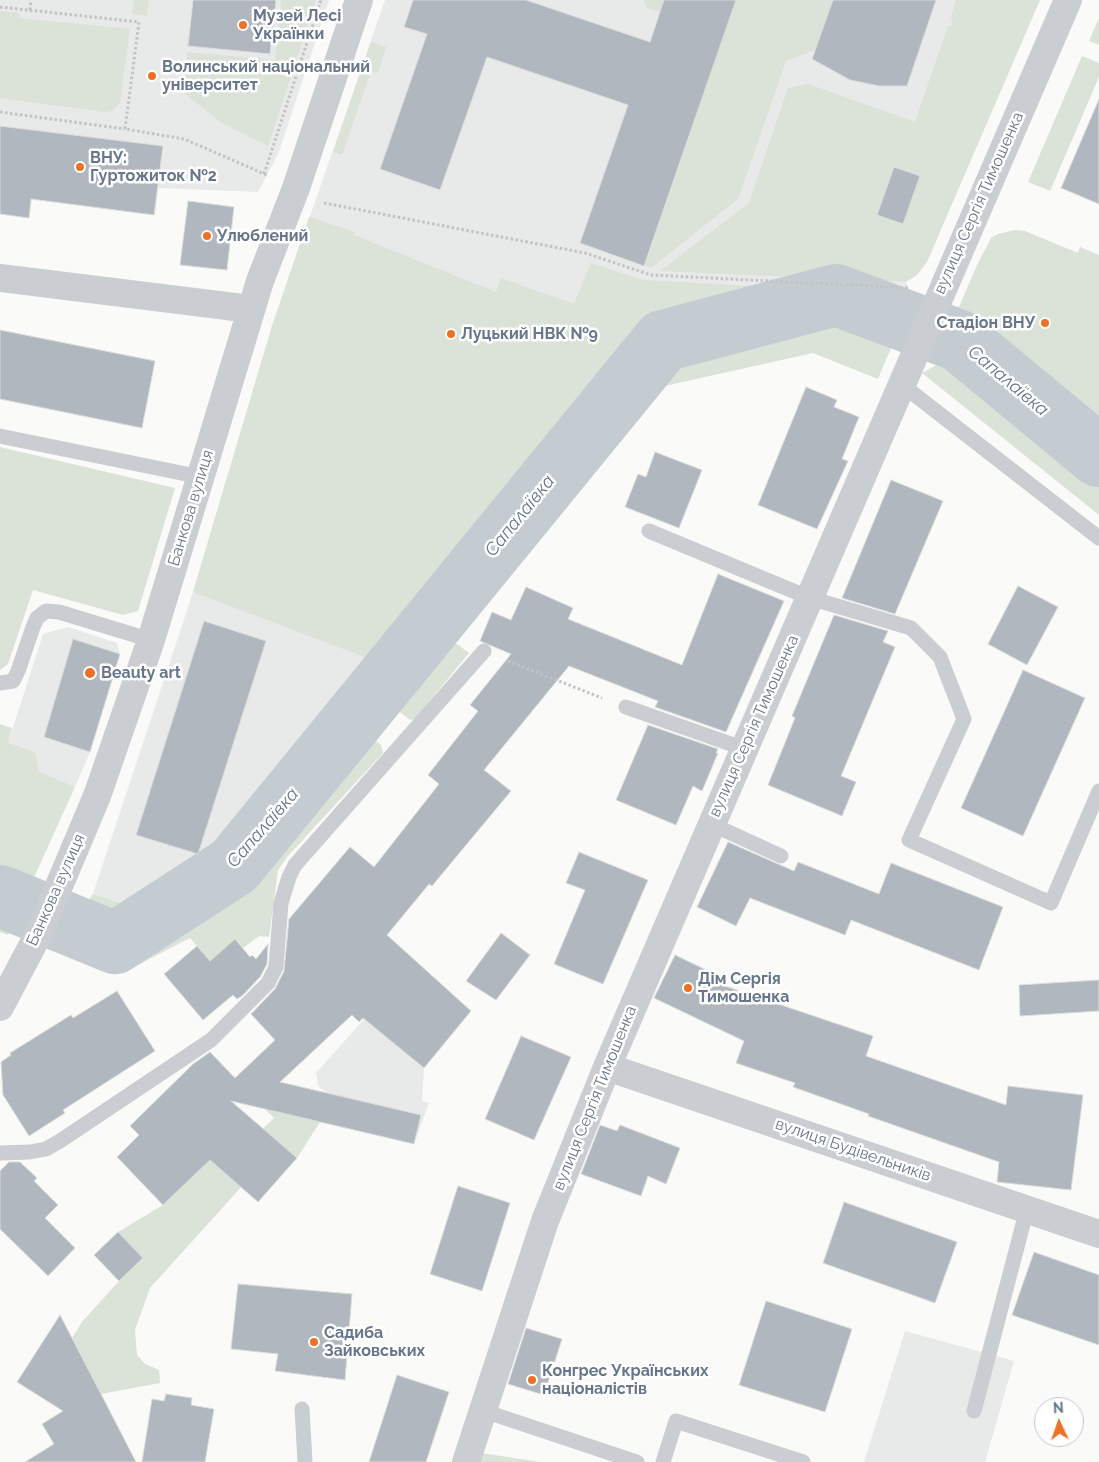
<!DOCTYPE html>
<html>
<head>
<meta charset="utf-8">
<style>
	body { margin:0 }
	#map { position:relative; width:1099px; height:1462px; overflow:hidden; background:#fafaf8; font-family:Raleway,sans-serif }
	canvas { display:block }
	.north { position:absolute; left:1034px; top:1397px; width:50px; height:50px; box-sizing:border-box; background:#fff; border:1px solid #c2c8d0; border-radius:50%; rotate:357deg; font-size:14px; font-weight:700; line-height:20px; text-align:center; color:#67768a }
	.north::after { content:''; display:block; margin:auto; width:18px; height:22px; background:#eb7126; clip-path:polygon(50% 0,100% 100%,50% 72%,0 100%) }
</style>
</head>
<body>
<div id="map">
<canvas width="1099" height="1462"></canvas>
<div class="north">N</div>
</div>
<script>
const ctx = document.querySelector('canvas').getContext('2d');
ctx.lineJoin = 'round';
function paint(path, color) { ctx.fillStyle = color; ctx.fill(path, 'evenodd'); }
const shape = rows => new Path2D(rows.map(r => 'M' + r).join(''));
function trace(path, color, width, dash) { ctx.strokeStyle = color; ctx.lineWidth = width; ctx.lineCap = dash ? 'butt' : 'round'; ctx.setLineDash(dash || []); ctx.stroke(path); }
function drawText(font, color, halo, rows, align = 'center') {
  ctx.font = font + ' Raleway,sans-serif'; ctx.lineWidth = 5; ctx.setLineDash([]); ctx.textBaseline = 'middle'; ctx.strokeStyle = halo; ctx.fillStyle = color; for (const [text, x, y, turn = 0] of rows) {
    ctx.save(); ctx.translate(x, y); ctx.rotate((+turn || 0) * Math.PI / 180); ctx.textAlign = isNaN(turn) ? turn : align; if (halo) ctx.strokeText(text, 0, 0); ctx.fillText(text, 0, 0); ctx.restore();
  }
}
paint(shape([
	[0,0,329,0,279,152,258,192,158,188,155,215,32,199,29,218,0,214],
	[385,0,1026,0,920,176,893,167,877,215,869,280,906,282,912,298,901,295,667,310,371,659,328,723,199,872,129,906,93,894,193,592,272,326],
	[68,627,117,643,120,654,90,752,75,787,39,771,8,743,43,634],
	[397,945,471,1011,424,1068,422,1101,429,1103,414,1144,320,1122,327,1093,318,1086,316,1073,390,990],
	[905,1331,1014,1361,985,1462,864,1462]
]), '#e8e9e9');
paint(shape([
	[134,0,149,0,147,16,132,14],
	[281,0,316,0,268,146,222,123,185,94,187,52,275,60],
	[643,0,664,0,660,12,647,8],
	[736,0,833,0,815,50,786,61,738,199,651,268,645,266],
	[956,0,1040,0,927,262,917,275,906,282,660,271,749,203,788,88,808,84,915,122,948,26,953,25,951,17],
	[894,167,920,177,902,224,877,215],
	[0,11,19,13,19,18,130,29,120,103,112,111,105,112,0,98],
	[1099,18,1099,45,1089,41],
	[371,42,386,47,378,73,371,71,342,155,333,152],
	[1082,56,1099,63,1099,77,1050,191,1028,182],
	[309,217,355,232,354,235,496,292,501,278,574,304,591,263,643,280,862,292,912,298,878,379,813,353,651,389,572,460,438,630,469,653,415,719,410,720,395,708,373,738,381,745,383,753,287,857,278,870,269,937,259,936,243,948,235,939,210,961,190,938,126,971,64,948,77,917,93,894,129,906,199,872,328,723,370,659,193,592,272,326],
	[1015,230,1025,231,1078,253,1080,247,1099,255,1099,515,922,373,935,366,955,316,976,315,958,309,978,263,991,238,998,234],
	[0,447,175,488,138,611,123,615,33,590,8,664,0,670],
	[0,724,12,728,8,743,35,752,39,771,75,787,8,935,0,932],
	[325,1101,320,1122,297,1158,280,1144,150,1288,135,1330,137,1355,145,1364,159,1370,160,1383,101,1394,72,1338,82,1322,119,1281,143,1259,118,1232,163,1205,246,1126,255,1136,274,1118,262,1106],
	[474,1452,541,1462,471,1462]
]), '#dbe2d8');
trace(shape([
	[0,896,115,943,234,866,663,341,836,295,960,341,1099,456]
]), '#c4ccd2', 62);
const building = shape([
	[193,0,276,0,270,54,188,46,193,0],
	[413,0,526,0,650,42,664,0,736,0,644,266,580,243,628,105,487,57,440,190,380,169,427,34,404,27,413,0],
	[833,0,936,0,907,86,879,86,850,80,812,59,833,0],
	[1099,99,1099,204,1061,188,1099,99],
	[0,126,163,146,154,215,31,199,29,218,0,214,0,126],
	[894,167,920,176,903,224,877,215,894,167],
	[188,201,234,207,227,270,180,265,188,201],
	[0,330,155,361,142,428,0,399,0,330],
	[806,387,837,400,834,407,859,417,842,459,848,461,817,529,758,505,806,387],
	[655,452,702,470,679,528,625,507,638,474,646,477,655,452],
	[891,480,943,501,895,614,842,598,891,480],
	[718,574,784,601,726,732,655,707,658,701,569,666,484,770,511,791,432,886,429,884,387,935,471,1011,424,1068,363,1018,359,1022,352,1015,280,1082,421,1115,414,1144,231,1101,297,1158,258,1202,210,1160,163,1205,117,1157,139,1135,130,1126,193,1064,210,1052,235,1078,275,1040,251,1014,275,989,284,971,289,919,350,847,374,867,439,784,428,775,478,711,470,705,511,654,480,641,492,612,511,620,526,587,573,608,568,619,682,665,718,574],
	[1018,586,1058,607,1027,665,988,644,1018,586],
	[834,615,888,631,883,642,895,647,841,776,856,782,842,816,768,785,795,718,792,716,834,615],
	[204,621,266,641,198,854,136,835,204,621],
	[73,639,120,654,90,752,44,737,73,639],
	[1023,670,1085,698,1023,836,961,808,1023,670],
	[648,725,718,749,716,753,718,753,702,791,693,786,676,825,616,800,648,725],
	[728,842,794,871,798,862,879,894,891,863,1003,907,979,970,851,920,845,935,750,898,736,926,697,907,728,842],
	[579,852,648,880,603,984,554,964,585,890,566,883,579,852],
	[501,933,530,955,496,1000,466,981,501,933],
	[235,939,250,957,252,955,256,959,268,944,267,964,260,977,242,996,237,999,233,995,203,1020,164,974,197,946,210,961,235,939],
	[675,955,723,978,719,984,873,1036,866,1056,1006,1105,1008,1086,1083,1095,1071,1190,997,1182,999,1162,868,1116,869,1114,793,1087,795,1083,736,1063,744,1041,654,998,675,955],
	[1099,980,1099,1011,1020,1016,1019,985,1099,980],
	[117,991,155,1051,63,1110,65,1113,29,1136,3,1095,1,1062,11,1055,10,1053,71,1015,73,1018,117,991],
	[521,1036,571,1057,534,1140,485,1119,521,1036],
	[600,1125,617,1131,620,1125,680,1148,666,1184,648,1176,641,1196,581,1174,600,1125],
	[9,1162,20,1162,37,1178,34,1181,58,1205,45,1218,75,1248,48,1276,0,1229,0,1171,9,1162],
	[458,1186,510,1203,482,1291,430,1274,458,1186],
	[844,1202,957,1242,935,1303,823,1263,844,1202],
	[118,1232,143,1258,119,1281,94,1255,118,1232],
	[1034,1252,1099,1275,1099,1345,1012,1315,1034,1252],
	[238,1284,352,1294,345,1380,275,1371,278,1354,231,1349,238,1284],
	[766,1301,852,1329,825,1412,739,1385,766,1301],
	[60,1315,101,1394,136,1462,25,1462,54,1444,42,1424,63,1411,17,1382,60,1315],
	[526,1328,562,1339,544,1395,508,1384,526,1328],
	[397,1375,449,1392,426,1462,369,1462,397,1375],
	[166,1394,192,1398,191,1405,214,1409,205,1462,142,1462,152,1399,164,1401,166,1394]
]);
paint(building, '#b0b7bf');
trace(building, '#dcdcda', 1);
trace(shape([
	[0,7,139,22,125,129,184,139,267,175],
	[30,10,31,0],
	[0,112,125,129],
	[264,174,321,0],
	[324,203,585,253,651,275,909,288],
	[508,661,602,698]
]), '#c1c3c6', 3, [2.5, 2.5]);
trace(shape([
	[901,384,1099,538],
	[0,436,201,477],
	[649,531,810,598,911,628,940,657,964,719,909,840,1051,903,1099,791],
	[0,683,13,681,18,671,33,627,37,618,46,611,59,612,151,640],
	[626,707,745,749],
	[711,824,781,856],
	[0,1153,30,1152,46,1149,60,1141,211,1040,268,983,276,967,281,903,289,877,295,865,484,651],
	[302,1409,305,1462],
	[481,1410,637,1462],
	[974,1411,1027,1209],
	[663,1462,676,1421,803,1462]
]), '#cacdd1', 15);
trace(shape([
	[0,278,251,309],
	[0,1007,40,931,97,796,151,640,260,281,296,188,359,0],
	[607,1067,1099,1234],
	[466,1462,545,1221,607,1067,1068,0]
]), '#cacdd1', 28);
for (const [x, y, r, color] of [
	[243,25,5,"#eb7126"],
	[152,76,5,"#eb7126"],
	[80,167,5,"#eb7126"],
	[207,236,5,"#eb7126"],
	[1045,323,5,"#eb7126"],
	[451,334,5,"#eb7126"],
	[90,673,6,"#eb7126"],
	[688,988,5,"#eb7126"],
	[314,1342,5,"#eb7126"],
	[532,1380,5,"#eb7126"]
]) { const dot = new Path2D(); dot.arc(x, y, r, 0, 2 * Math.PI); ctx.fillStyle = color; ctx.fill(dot); trace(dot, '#fff', 2); }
drawText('bold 16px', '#67768a', '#fff', [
	["Музей Лесі",253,16],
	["Українки",253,34],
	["Волинський національний",162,67],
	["університет",162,85],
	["ВНУ:",90,158],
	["Гуртожиток №2",90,176],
	["Улюблений",217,236],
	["Стадіон ВНУ",1035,323,"right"],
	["Луцький НВК №9",461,334],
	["Beauty art",101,673],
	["Дім Сергія",698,979],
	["Тимошенка",698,997],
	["Садиба",324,1333],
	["Зайковських",324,1351],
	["Конгрес Українських",542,1371],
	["націоналістів",542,1389]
], 'left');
drawText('16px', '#67768a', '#fff', [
	["вулиця Сергія Тимошенка",979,203,-66],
	["Банкова вулиця",191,508,-73],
	["вулиця Сергія Тимошенка",754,726,-66],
	["Банкова вулиця",56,890,-66],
	["вулиця Сергія Тимошенка",595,1098,-68],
	["вулиця Будівельників",853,1150,19]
]);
drawText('italic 18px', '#637784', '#fff', [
	["Сапалаївка",1008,381,40],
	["Сапалаївка",520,516,-51],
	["Сапалаївка",263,828,-49]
]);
</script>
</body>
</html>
